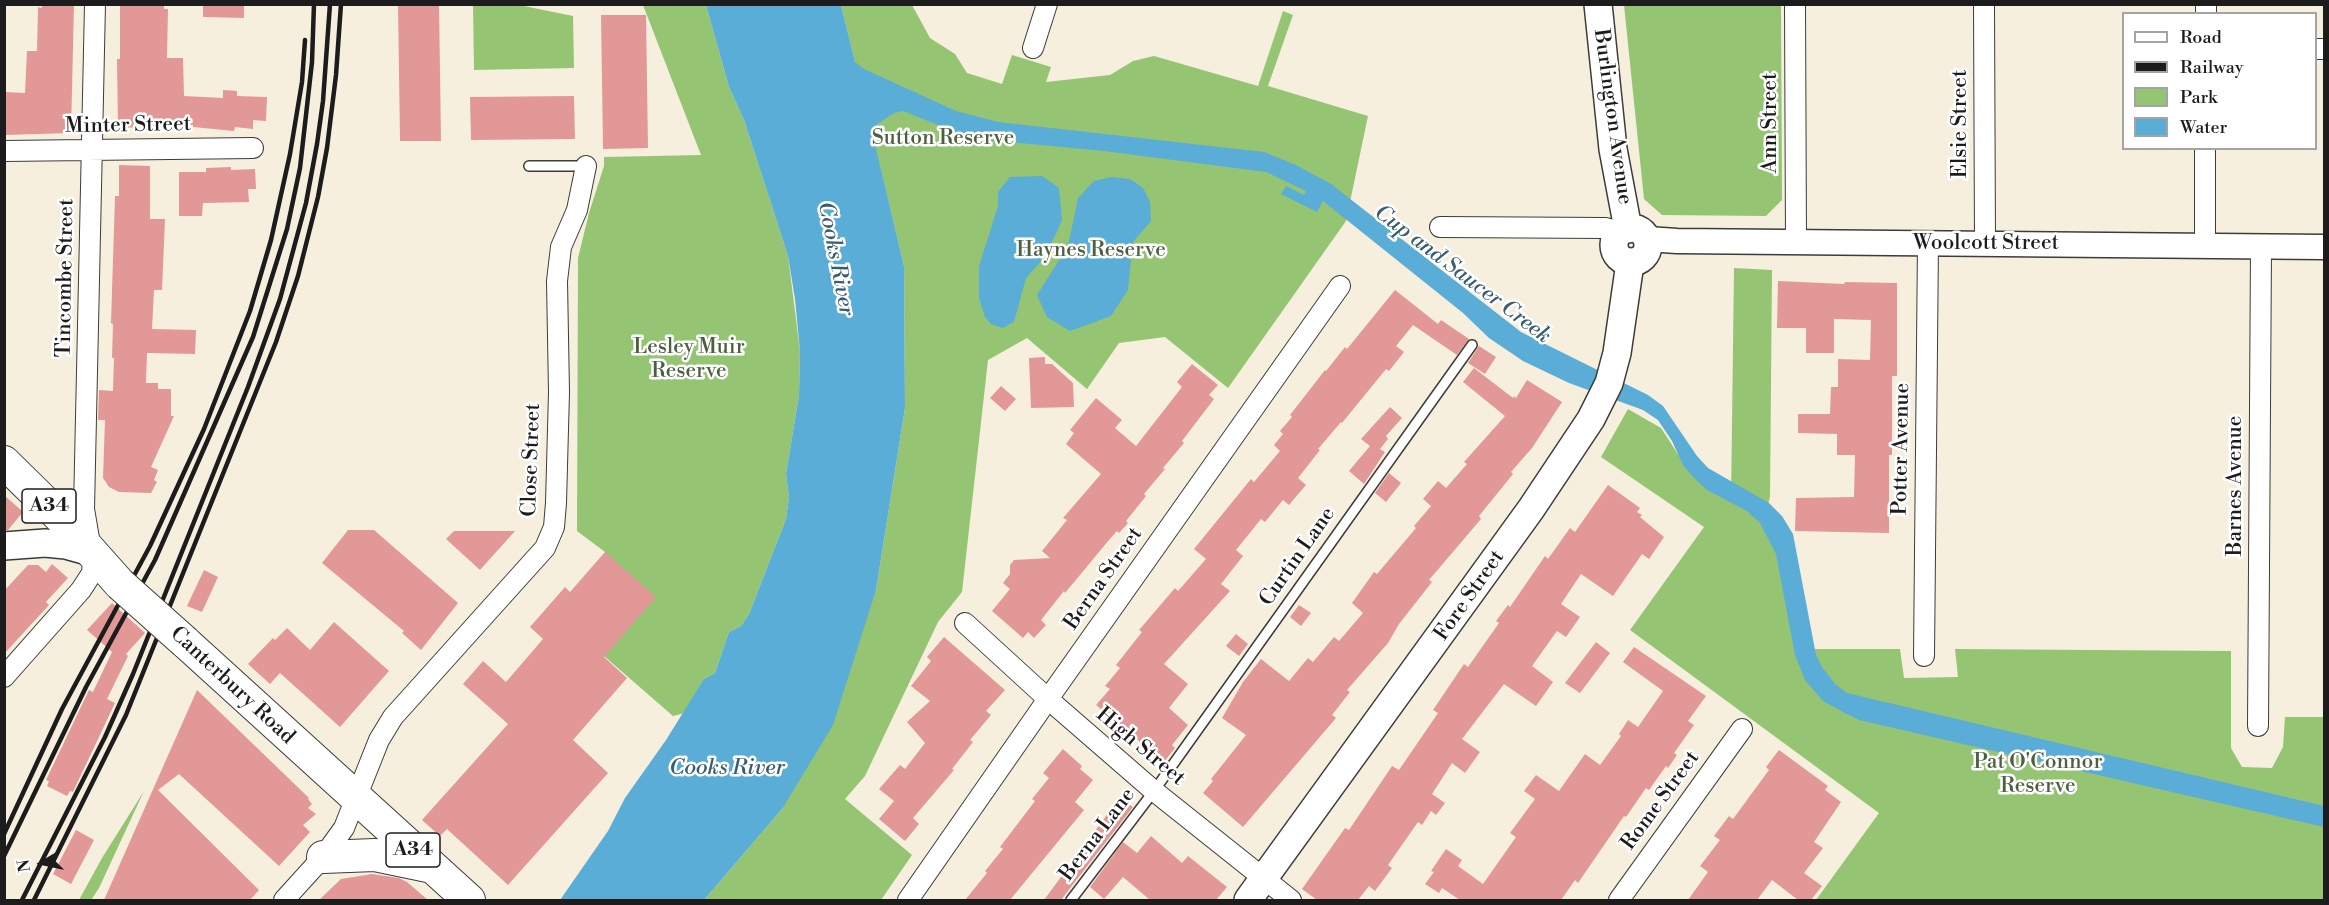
<!DOCTYPE html>
<html>
<head>
<meta charset="utf-8">
<style>
	body { margin:0 }
	#map { position:relative; width:2329px; height:905px; overflow:hidden; background:#f7efde; font-family:"Libre Bodoni",serif }
	canvas { display:block }
	.frame { position:absolute; inset:0; border:6px solid #1c1c1c; pointer-events:none }
	.legend { position:absolute; left:2122px; top:12px; width:195px; height:138px; box-sizing:border-box; background:#fff; border:2px solid #a4a4a4; margin:0; padding:8px 10px; list-style:none; font-size:18px; color:#1c1c1c }
	.legend li { display:flex; align-items:center; gap:12px; height:30px }
	.legend b { width:30px; border:2px solid #a4a4a4 }
	.north { position:absolute; left:12px; top:833px; width:60px; height:60px; -webkit-text-stroke:4px #fff; paint-order:stroke; rotate:261deg; font-size:16px; font-weight:700; line-height:24px; text-align:center; color:#1c1c1c }
	.north::after { content:''; display:block; margin:auto; width:21px; height:27px; background:#1c1c1c; clip-path:polygon(50% 0,100% 100%,50% 72%,0 100%) }
</style>
</head>
<body>
<div id="map">
<canvas width="2329" height="905"></canvas>
<div class="frame"></div>
<ul class="legend">
<li><b style="height:8px;background:#fff"></b>Road</li>
<li><b style="height:8px;background:#1c1c1c"></b>Railway</li>
<li><b style="height:16px;background:#95c473"></b>Park</li>
<li><b style="height:16px;background:#5aadd6"></b>Water</li>
</ul>
<div class="north">N</div>
</div>
<script>
const ctx = document.querySelector('canvas').getContext('2d');
ctx.lineJoin = 'round';
function paint(path, color) { ctx.fillStyle = color; ctx.fill(path, 'evenodd'); }
const shape = rows => new Path2D(rows.map(r => 'M' + r).join(''));
function trace(path, color, width, dash) { ctx.strokeStyle = color; ctx.lineWidth = width; ctx.lineCap = dash ? 'butt' : 'round'; ctx.setLineDash(dash || []); ctx.stroke(path); }
function drawText(font, color, halo, rows, align = 'center') {
  ctx.font = font + ' "Libre Bodoni",serif'; ctx.lineWidth = 5; ctx.setLineDash([]); ctx.textBaseline = 'middle'; ctx.strokeStyle = halo; ctx.fillStyle = color; for (const [text, x, y, turn = 0] of rows) {
    ctx.save(); ctx.translate(x, y); ctx.rotate((+turn || 0) * Math.PI / 180); ctx.textAlign = isNaN(turn) ? turn : align; if (halo) ctx.strokeText(text, 0, 0); ctx.fillText(text, 0, 0); ctx.restore();
  }
}
paint(shape([
	[473,5,519,5,573,16,574,68,474,70],
	[643,5,706,5,729,87,744,120,788,256,800,351,799,395,786,474,789,497,786,519,749,614,741,626,729,632,715,673,704,679,685,713,673,716,604,656,605,552,577,531,578,258,589,213,604,166,604,157,701,155],
	[841,5,912,5,930,38,955,54,967,73,1002,84,1012,55,1051,67,1046,82,1110,75,1133,61,1154,56,1258,86,1283,11,1293,15,1268,86,1368,116,1346,221,1228,388,1165,337,1119,343,1087,389,1027,338,988,360,962,592,938,622,865,776,845,799,912,855,881,900,704,900,782,809,876,590,905,408,904,266],
	[1624,5,1781,5,1782,200,1766,216,1662,215,1644,199],
	[1734,268,1772,270,1770,497,1763,523,1779,552,1796,649,1900,649,1904,678,1958,677,1955,649,2231,651,2231,748,2242,767,2272,768,2283,747,2285,717,2324,717,2324,900,1816,900,1879,813,1630,630,1704,527,1601,457,1628,409,1661,428,1685,465,1731,501],
	[144,791,99,888,91,900,79,900,102,858]
]), '#95c473');
paint(shape([
	[706,5,841,5,855,62,864,69,956,111,998,122,1264,152,1296,165,1331,184,1521,332,1648,395,1663,406,1697,456,1708,468,1769,503,1782,516,1793,534,1816,655,1822,667,1835,684,1847,693,2324,806,2324,827,1859,720,1841,711,1823,701,1805,680,1795,655,1776,554,1760,523,1747,511,1707,490,1696,480,1683,465,1672,441,1658,420,1643,410,1569,383,1523,361,1489,338,1463,313,1323,201,1317,212,1281,194,1286,186,1304,195,1306,191,1266,172,1104,151,978,139,963,135,903,111,894,113,876,125,873,136,904,266,905,408,876,590,833,725,782,809,704,900,560,900,608,831,625,798,666,740,704,679,715,673,729,632,741,626,749,614,786,519,789,497,786,474,799,395,800,351,795,299,788,256,744,120,729,87],
	[1042,176,1059,188,1062,220,1057,232,1042,260,1026,278,1014,322,1003,328,991,324,985,317,979,298,979,266,998,206,998,192,1010,177],
	[1111,177,1130,179,1143,188,1150,202,1151,221,1133,242,1128,290,1111,316,1070,331,1047,317,1037,295,1068,246,1078,198,1094,181]
]), '#5aadd6');
paint(shape([
	[42,4,74,4,71,133,4,135,4,92,25,93,27,51,37,51,38,7,42,8],
	[120,4,164,4,164,9,168,9,167,58,183,58,184,96,223,98,223,90,237,91,237,96,267,97,266,121,253,120,253,129,235,127,234,131,193,127,193,125,118,128,117,59,120,59],
	[203,4,244,4,244,18,203,17],
	[398,4,439,4,441,141,400,141],
	[601,15,646,15,648,148,603,149],
	[574,96,575,139,471,140,470,97],
	[119,165,150,166,150,219,165,219,162,290,154,290,152,329,196,330,195,354,147,353,146,383,158,383,158,389,171,389,171,416,174,416,151,467,158,470,154,480,157,482,151,493,119,492,109,487,103,478,105,420,98,420,99,390,113,391,114,358,112,358,113,324,111,323,115,196,119,196],
	[231,167,231,170,255,169,256,189,248,189,249,202,203,203,202,216,179,216,179,172,206,172,206,168],
	[1778,281,1844,284,1845,282,1897,283,1897,376,1892,376,1892,455,1889,455,1889,533,1795,531,1796,498,1854,497,1855,455,1837,455,1837,434,1798,433,1798,414,1830,414,1831,387,1838,387,1838,359,1870,360,1871,320,1834,319,1834,353,1806,353,1806,328,1777,328],
	[1395,290,1438,324,1441,320,1469,339,1457,355,1413,325,1396,346,1404,352,1389,371,1386,369,1342,423,1341,422,1318,449,1320,450,1298,478,1306,485,1289,505,1283,500,1265,522,1261,519,1236,550,1243,556,1221,584,1230,591,1164,664,1188,684,1169,708,1188,725,1172,745,1175,748,1164,762,1096,705,1110,689,1105,686,1120,668,1116,665,1142,632,1139,630,1175,588,1178,591,1206,559,1194,549,1251,479,1254,482,1280,451,1274,445,1283,434,1280,431,1292,417,1290,415,1325,370,1326,371,1345,347,1347,349],
	[1479,346,1496,357,1485,374,1468,363],
	[1045,357,1045,364,1052,364,1073,383,1074,407,1031,408,1029,358],
	[1192,364,1218,385,1209,395,1214,399,1182,441,1184,443,1163,468,1165,469,1144,494,1146,496,1126,521,1128,523,1119,533,1117,531,1109,540,1065,593,1064,591,1041,620,1046,625,1034,638,1028,632,1023,638,992,611,1010,589,1003,583,1010,574,1010,565,1014,560,1050,558,1042,551,1067,520,1063,518,1101,474,1066,444,1074,433,1070,430,1096,398,1122,420,1115,428,1136,446,1182,387,1177,382],
	[1474,368,1513,398,1514,396,1516,398,1527,380,1562,402,1532,448,1511,472,1513,474,1479,516,1481,519,1429,580,1432,582,1399,624,1388,643,1347,690,1350,692,1332,715,1336,718,1243,827,1203,793,1213,781,1211,779,1246,735,1222,718,1243,682,1261,659,1289,681,1308,658,1313,662,1334,637,1339,641,1363,613,1352,603,1374,572,1377,574,1416,528,1414,526,1431,506,1423,499,1438,481,1446,488,1467,464,1464,462,1505,416,1463,382],
	[1001,386,1016,399,1005,411,990,398],
	[1390,407,1402,418,1386,436,1388,439,1380,449,1385,452,1364,484,1349,471,1370,446,1361,439],
	[1389,473,1401,483,1386,502,1375,493],
	[1608,485,1640,508,1637,512,1642,515,1640,517,1664,537,1649,559,1642,554,1613,596,1581,574,1561,604,1580,617,1566,637,1557,631,1532,666,1553,682,1536,706,1504,684,1462,739,1480,752,1465,773,1452,763,1432,794,1445,803,1436,815,1431,811,1422,825,1418,822,1388,865,1392,868,1375,891,1369,886,1358,900,1317,900,1302,889,1345,828,1349,830,1392,766,1399,770,1438,713,1433,710,1464,664,1468,667,1499,623,1496,621,1508,605,1510,607,1545,556,1548,559,1570,528,1575,532],
	[4,495,23,512,8,530,4,530],
	[348,530,374,530,458,603,421,650,402,633,404,631,322,563],
	[454,531,515,531,480,570,446,539],
	[605,552,656,597,604,657,627,678,573,740,608,773,508,885,447,829,440,836,422,820,508,724,463,684,483,661,506,682,543,639,530,627,565,587,570,592],
	[52,564,68,578,46,602,49,605,4,654,4,591,28,565,38,565,46,572],
	[204,570,218,577,202,612,187,606],
	[112,603,145,633,126,654,128,656,107,699,115,703,73,792,70,791,67,796,47,786,49,781,46,780,89,690,93,692,112,652,87,630],
	[1299,605,1311,613,1301,626,1290,617],
	[334,622,389,671,340,727,280,673,270,684,248,664,273,638,275,640,287,628,310,650],
	[1236,634,1248,644,1239,656,1226,646],
	[944,637,1005,690,986,711,991,715,970,740,973,742,952,769,954,770,913,818,919,824,905,841,879,819,894,801,879,789,900,765,905,769,925,743,907,722,930,701,911,686,931,661,927,657],
	[1596,642,1610,653,1580,693,1565,683],
	[1634,647,1706,696,1688,721,1694,725,1674,753,1677,755,1668,768,1666,766,1649,790,1646,788,1626,817,1624,816,1578,883,1575,880,1561,900,1460,900,1442,888,1439,893,1425,884,1434,872,1431,871,1446,849,1462,860,1458,866,1483,884,1516,837,1510,833,1535,799,1524,791,1536,775,1559,791,1585,754,1600,765,1621,736,1619,734,1628,720,1638,727,1663,691,1623,662],
	[197,690,309,798,308,799,312,804,308,808,316,814,303,825,310,832,279,866,179,774,158,790,259,890,250,900,104,900],
	[1063,749,1082,766,1080,769,1093,780,1075,802,1084,810,1010,900,965,900,987,873,985,871,1003,849,1000,847,1035,801,1032,799,1049,778,1043,773],
	[1779,750,1828,786,1825,790,1841,802,1814,842,1823,848,1804,873,1822,886,1811,900,1798,900,1772,880,1757,900,1688,900,1708,872,1700,866,1720,840,1714,836,1729,816,1733,819,1769,770,1766,767],
	[1120,797,1133,807,1061,900,1044,900],
	[76,830,94,840,71,884,53,874],
	[1151,836,1182,863,1188,856,1227,887,1216,900,1150,900,1123,877,1104,899,1090,887,1123,842,1137,853],
	[372,874,399,878,407,882,428,900,319,900,341,879]
]), '#e19896');
const service = shape([
	[529,166,586,166],
	[1071,900,1154,791,1472,345]
]);
const minor = shape([
	[1795,4,1796,241],
	[1984,4,1985,243],
	[2206,4,2206,14],
	[1033,48,1047,4],
	[2316,49,2324,49],
	[4,151,253,148],
	[1440,227,1606,228,1620,232],
	[2205,247,2205,148],
	[965,623,1048,699,1154,791,1291,900],
	[1924,656,1928,243],
	[4,677,81,590,92,573,93,562,84,509,95,4],
	[2258,726,2261,247],
	[284,900,323,857,344,828,379,740,393,717,545,548,554,527,556,503,559,392,557,281,561,247,577,210,586,166],
	[908,900,1048,699,1340,286],
	[1619,900,1742,729]
]);
const tertiary = shape([
	[1647,239,1677,241,2324,247]
]);
const secondary = shape([
	[1598,4,1613,149,1628,229],
	'1614 245a17 17 0 1 1 34 0a17 17 0 1 1-34 0Z',
	[4,546,45,543,66,545,91,552],
	[1248,900,1531,509,1591,419,1609,383,1617,353,1630,263]
]);
const trunk = shape([
	[4,462,63,520,120,584],
	[185,642,469,900],
	[323,857,375,855,428,866]
]);
trace(service, '#3d3c39', 12);
trace(minor, '#3d3c39', 22);
trace(tertiary, '#3d3c39', 27);
trace(secondary, '#3d3c39', 30);
trace(trunk, '#3d3c39', 34);
trace(service, '#fff', 9);
trace(minor, '#fff', 20);
trace(tertiary, '#fff', 24);
trace(secondary, '#fff', 27);
trace(trunk, '#fff', 32);
trace(shape([
	[4,834,62,709,150,546,204,429,250,311,271,240,290,154,302,82,305,40],
	[4,856,86,687,155,560,253,337,287,229,300,168,312,62,314,4],
	[22,900,105,737,133,674,248,387,280,299,306,203,317,144,323,101,330,4],
	[34,900,126,715,276,342,298,276,318,197,327,148,336,75,341,4]
]), '#1c1c1c', 4.5);
const trunkBridge = shape([
	[120,584,185,642]
]);
trace(trunkBridge, '#3d3c39', 34, []);
trace(trunkBridge, '#fff', 32);
for (const [x, y, w] of [
	[49,506,54],
	[413,850,54]
]) { const box = new Path2D(); box.roundRect(x - w / 2, y - 17, w, 34, 4.5); ctx.fillStyle = '#fff'; ctx.fill(box); trace(box, '#1c1c1c', 1.5); }
drawText('bold 20px', '#1c1c1c', null, [
	["A34",49,506],
	["A34",413,850]
]);
drawText('21px', '#1c1c1c', '#fff', [
	["Burlington Avenue",1612,117,82],
	["Ann Street",1771,123,-90],
	["Elsie Street",1961,124,-90],
	["Minter Street",128,126,-1],
	["Woolcott Street",1986,244],
	["Tincombe Street",66,278,-89],
	["Potter Avenue",1902,449,-89],
	["Close Street",532,460,-88],
	["Barnes Avenue",2236,486,-90],
	["Curtin Lane",1298,557,-55],
	["Berna Street",1104,579,-55],
	["Fore Street",1470,596,-55],
	["Canterbury Road",232,686,43],
	["High Street",1140,747,40],
	["Rome Street",1661,801,-54],
	["Berna Lane",1098,835,-53]
]);
drawText('21px', '#4c5f3f', '#fff', [
	["Sutton Reserve",943,139],
	["Haynes Reserve",1091,251],
	["Lesley Muir",689,348],
	["Reserve",689,372],
	["Pat O'Connor",2038,763],
	["Reserve",2038,787]
]);
drawText('italic 22px', '#385d70', '#fff', [
	["Cooks River",835,259,79],
	["Cup and Saucer Creek",1462,275,37],
	["Cooks River",727,769]
]);
</script>
</body>
</html>
